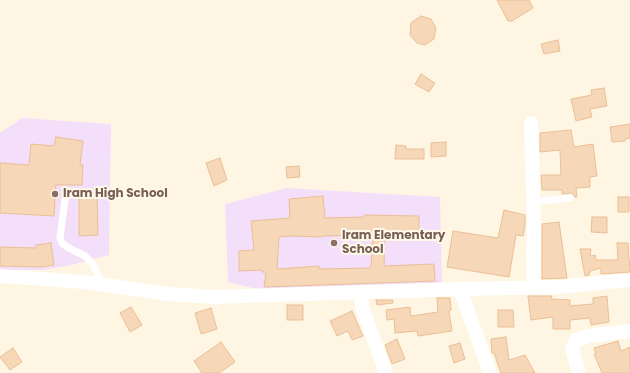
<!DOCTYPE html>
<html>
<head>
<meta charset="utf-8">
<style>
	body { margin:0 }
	canvas { display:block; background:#fef6e2 }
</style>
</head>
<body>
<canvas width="630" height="373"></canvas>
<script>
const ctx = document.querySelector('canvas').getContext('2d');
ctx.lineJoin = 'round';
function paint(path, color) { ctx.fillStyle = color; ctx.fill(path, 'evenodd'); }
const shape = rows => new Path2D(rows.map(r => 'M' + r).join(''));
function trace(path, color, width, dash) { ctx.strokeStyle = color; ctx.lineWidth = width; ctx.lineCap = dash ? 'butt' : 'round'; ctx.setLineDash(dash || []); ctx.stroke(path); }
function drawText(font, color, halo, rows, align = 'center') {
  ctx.font = font + ' Poppins,sans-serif'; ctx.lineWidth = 4; ctx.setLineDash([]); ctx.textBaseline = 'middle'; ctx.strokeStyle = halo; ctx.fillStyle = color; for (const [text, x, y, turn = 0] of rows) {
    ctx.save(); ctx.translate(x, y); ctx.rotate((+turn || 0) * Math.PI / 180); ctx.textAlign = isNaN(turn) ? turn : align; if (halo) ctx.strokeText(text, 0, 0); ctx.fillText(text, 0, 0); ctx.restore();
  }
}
paint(shape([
	[22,118,111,124,109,255,71,265,43,270,0,270,0,133],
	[287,188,440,197,442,283,261,290,228,282,225,204]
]), '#f3dffa');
const building = shape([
	[497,0,529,0,533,8,512,21,508,21,497,0],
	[421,16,431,19,436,28,434,39,425,45,417,43,410,35,411,23,421,16],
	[558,40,560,51,544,54,541,44,558,40],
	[421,74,435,83,429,92,415,84,421,74],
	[604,88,607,106,590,109,592,117,576,121,571,99,592,95,591,90,604,88],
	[630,124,630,138,625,139,625,141,612,142,610,127,630,124],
	[571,130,574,147,593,144,597,176,590,177,590,187,576,188,577,197,575,197,572,193,562,194,562,190,542,190,541,175,561,175,560,150,540,152,540,133,571,130],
	[56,137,83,141,80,165,83,165,82,185,56,185,54,216,0,213,0,163,29,165,31,144,54,146,56,137],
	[446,142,446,156,431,157,431,143,446,142],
	[396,145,406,146,406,149,424,149,424,159,395,159,396,145],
	[220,158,227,180,214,186,206,163,220,158],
	[299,166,300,177,287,178,286,167,299,166],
	[97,194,98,235,79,236,79,195,97,194],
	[323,196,325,218,364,217,364,215,419,216,419,237,385,236,384,266,434,264,435,281,264,287,266,272,262,272,262,270,239,271,239,251,254,250,251,221,290,218,289,199,323,196],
	[363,235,373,236,371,266,370,266,370,268,319,269,319,266,277,269,279,237,292,236,322,237,323,236,363,235],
	[618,197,629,197,629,212,618,212,618,197],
	[504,210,525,215,525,226,523,236,516,235,509,277,447,267,453,231,498,238,504,210],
	[592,217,607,217,607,233,591,232,592,217],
	[559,222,567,278,542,279,542,224,559,222],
	[51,243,54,265,41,267,0,266,0,247,36,248,36,245,51,243],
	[617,243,628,243,630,272,601,274,601,268,590,271,589,275,585,276,580,249,591,249,590,256,595,255,596,260,618,260,617,243],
	[528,296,552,296,551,299,570,300,570,306,593,304,593,298,607,296,609,322,591,325,590,318,570,320,570,329,553,329,553,317,531,320,528,296],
	[437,298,450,298,451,310,449,311,452,331,418,336,417,331,395,333,394,319,387,320,386,310,410,307,411,316,438,312,437,298],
	[376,300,393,300,393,303,377,305,376,300],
	[287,305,303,305,303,320,287,320,287,305],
	[131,307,142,325,130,332,120,313,131,307],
	[211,308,217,329,201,334,195,313,211,308],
	[498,310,513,310,514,327,498,327,498,310],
	[352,311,363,336,352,340,348,331,337,336,330,321,352,311],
	[506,337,509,360,525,355,535,373,501,373,494,353,492,353,491,339,506,337],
	[397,339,405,359,392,364,385,345,397,339],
	[618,341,621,351,630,347,630,373,602,373,594,354,596,353,594,348,618,341],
	[221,342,235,362,219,373,202,373,194,361,221,342],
	[460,343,465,359,454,363,449,346,460,343],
	[13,348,22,362,10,370,0,357,13,348]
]);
paint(building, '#f6d7b7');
trace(building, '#eabf96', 1);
trace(shape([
	[66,192,60,238,62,243,67,247,85,256,92,263,103,285],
	[533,202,570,198]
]), '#fff', 7);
trace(shape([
	[531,123,534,219,533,288],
	[0,276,84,282,168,294,213,297,460,289,557,287,630,280],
	[460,289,490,373],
	[360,293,363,310,386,373],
	[579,373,572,349,576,340,588,336,630,331]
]), '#fff', 14);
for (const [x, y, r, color] of [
	[55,194,4,"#8d6e63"],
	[334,243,4,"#8d6e63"]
]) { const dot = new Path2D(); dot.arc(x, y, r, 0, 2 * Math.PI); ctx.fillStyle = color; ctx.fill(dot); trace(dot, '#fff9ea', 1.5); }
drawText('bold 12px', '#785e54', '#fff9ea', [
	["Iram High School",63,194],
	["Iram Elementary",342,236],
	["School",342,250]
], 'left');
</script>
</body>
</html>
